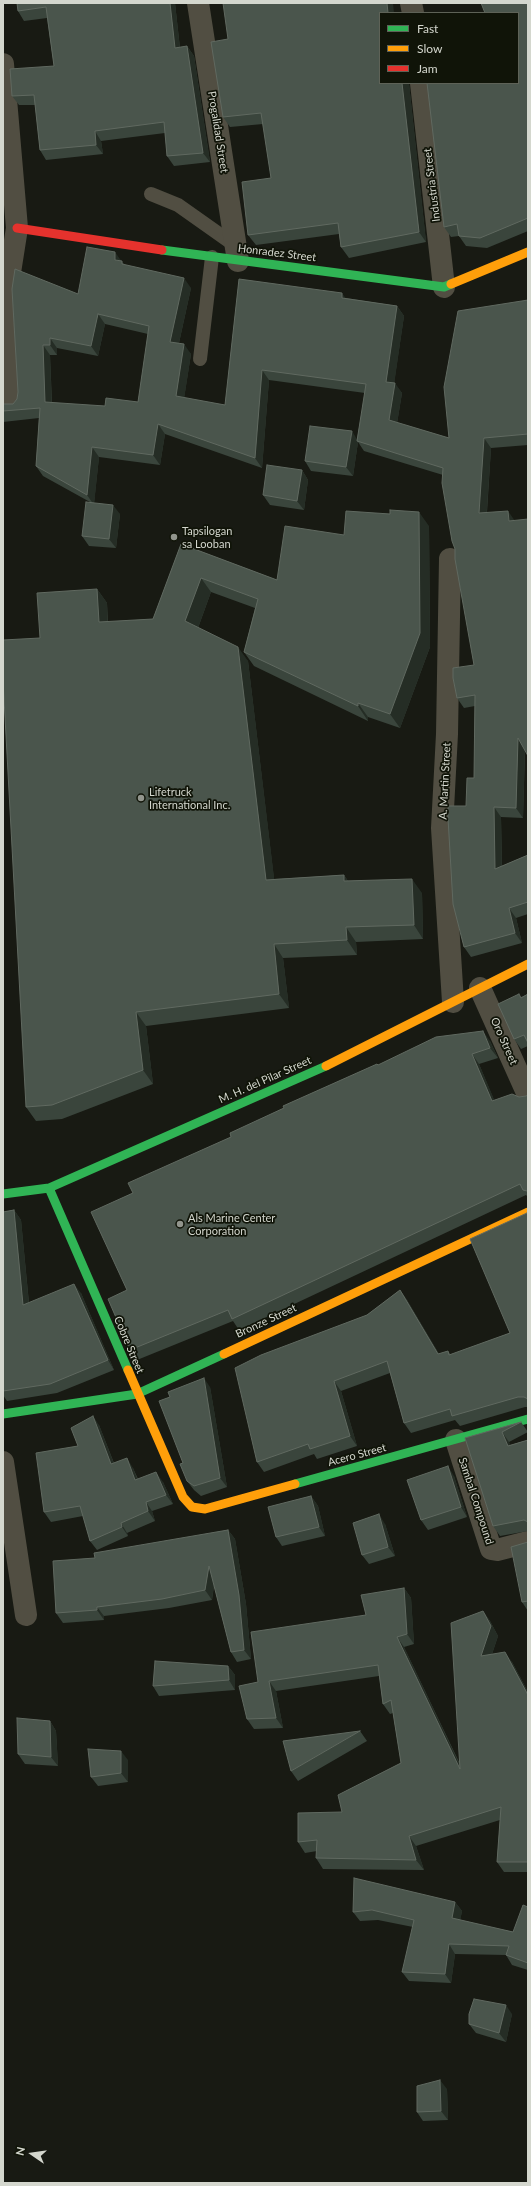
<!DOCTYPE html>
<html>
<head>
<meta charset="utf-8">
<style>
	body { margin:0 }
	#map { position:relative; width:531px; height:2186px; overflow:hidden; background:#181a13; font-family:Lato,sans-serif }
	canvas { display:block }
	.frame { position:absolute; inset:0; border:4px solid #d4d7ce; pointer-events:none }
	.legend { position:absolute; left:379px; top:12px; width:140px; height:72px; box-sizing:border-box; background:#101408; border:1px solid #5e6257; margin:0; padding:5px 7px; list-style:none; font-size:12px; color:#d4d7ce }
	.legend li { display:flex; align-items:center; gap:8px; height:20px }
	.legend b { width:20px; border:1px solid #5e6257 }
	.north { position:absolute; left:12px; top:2134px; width:40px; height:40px; -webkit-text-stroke:3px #101408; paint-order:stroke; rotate:283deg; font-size:11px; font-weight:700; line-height:16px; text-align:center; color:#d4d7ce }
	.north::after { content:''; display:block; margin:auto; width:14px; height:18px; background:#d4d7ce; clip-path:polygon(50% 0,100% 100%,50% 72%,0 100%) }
</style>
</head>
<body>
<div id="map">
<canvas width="531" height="2186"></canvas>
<div class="frame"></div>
<ul class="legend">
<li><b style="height:5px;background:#30b455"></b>Fast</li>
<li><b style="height:5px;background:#ff9f0a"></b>Slow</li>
<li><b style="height:5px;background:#e5322d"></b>Jam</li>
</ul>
<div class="north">N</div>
</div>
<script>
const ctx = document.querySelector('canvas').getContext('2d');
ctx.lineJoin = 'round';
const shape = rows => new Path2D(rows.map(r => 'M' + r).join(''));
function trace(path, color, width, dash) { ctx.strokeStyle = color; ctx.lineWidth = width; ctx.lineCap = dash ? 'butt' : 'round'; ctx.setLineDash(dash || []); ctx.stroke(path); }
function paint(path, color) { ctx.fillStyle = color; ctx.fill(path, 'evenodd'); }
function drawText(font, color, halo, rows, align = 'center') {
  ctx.font = font + ' Lato,sans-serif'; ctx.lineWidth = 3.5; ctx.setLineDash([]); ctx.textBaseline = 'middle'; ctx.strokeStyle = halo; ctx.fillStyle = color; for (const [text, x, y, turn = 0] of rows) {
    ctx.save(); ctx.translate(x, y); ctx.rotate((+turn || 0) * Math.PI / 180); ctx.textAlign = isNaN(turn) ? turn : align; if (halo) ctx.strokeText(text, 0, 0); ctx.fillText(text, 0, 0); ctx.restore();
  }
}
trace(shape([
	[151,194,178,205,236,246],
	[200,359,212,257]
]), '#514e42', 14);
trace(shape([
	[198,3,238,261],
	[411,3,413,13],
	[3,64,17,228,6,298,13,403],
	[421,83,444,287],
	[450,559,447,734,442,828,453,1002],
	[480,988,528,1095],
	[456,1440,491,1549,497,1550,528,1542],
	[3,1462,26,1615]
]), '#514e42', 22);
trace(shape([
	[162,250,444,287,451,284],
	[49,1188,128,1370],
	[3,1194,49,1188,326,1066],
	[3,1414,137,1394,224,1354],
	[295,1484,528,1419]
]), '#30b455', 9);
trace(shape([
	[451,284,528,252],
	[326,1066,528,964],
	[224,1354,528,1212],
	[128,1370,183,1497,192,1507,205,1509,295,1484]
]), '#ff9f0a', 9);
trace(shape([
	[17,228,162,250]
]), '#e5322d', 9);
paint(shape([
	[17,3,175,3,180,48,187,46,194,56,210,162,174,166,167,156,165,133,101,141,103,154,46,160,40,150,35,105,19,105,12,96,54,66,47,18,24,21,18,11],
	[528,3,528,231,487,248,466,246,459,236,451,237,444,227],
	[380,13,409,84,426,242,349,258,341,247,339,234,256,245,248,235,271,178,263,124,230,127,223,117,228,39],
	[120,260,125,265,191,288,179,343,191,354,184,398,225,405,239,279,346,298,397,306,404,316,394,383,402,393,397,423,449,438,528,300,528,445,491,448,487,512,525,751,523,818,501,817,502,866,528,855,528,914,516,918,522,943,471,957,464,947,466,806,474,778,475,706,464,708,457,698,474,665,455,549,443,475,364,451,358,442,353,476,311,471,305,461,357,439,365,393,269,380,262,468,165,434,160,465,99,457,94,503,120,514,116,548,89,546,82,536,90,502,43,476,36,466,39,418,3,422,3,404,13,404,17,399,18,392,12,289,78,294],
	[105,324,148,334,138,402,105,406,52,403,50,355,57,355,57,348,98,356],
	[302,470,308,480,304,510,270,505,263,495],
	[429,526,430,647,400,728,368,717,368,721,254,666,244,652,255,608,211,592,198,628,248,661,274,879,344,875,348,881,422,893,423,939,356,942,357,955,283,958,289,1008,146,1026,153,1084,62,1119,36,1121,26,1107,40,638,97,589,107,603,108,622,153,619,181,544,277,580,344,535],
	[528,994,528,1046,521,1049,514,1039,521,997],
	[490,1041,498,1058,479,1064,494,1100,526,1096,528,1095,528,1197,526,1195,239,1330,233,1321,137,1360,130,1350,127,1290,133,1193,231,1137,378,1065],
	[14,1210,21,1220,29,1303,81,1293,114,1370,57,1393,7,1401,3,1395,3,1212],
	[528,1215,528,1407,525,1407,460,1426,455,1420,411,1433,404,1423,390,1373,341,1391,357,1446,317,1459,314,1454,264,1472,257,1462,367,1315,400,1290,407,1300,439,1354,448,1351,451,1355,510,1333],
	[210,1387,227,1487,201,1496,194,1490,187,1481,183,1463],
	[521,1422,528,1432,509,1442,510,1445,528,1440,528,1531,500,1536,493,1526,465,1438],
	[99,1425,114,1463,133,1468,138,1479,163,1482,173,1504,152,1511,155,1521,127,1533,128,1536,97,1550,90,1541,83,1516,51,1522,44,1512,78,1446],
	[454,1476,467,1517,428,1530,421,1520],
	[311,1496,318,1506,325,1536,282,1546,276,1537],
	[385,1524,395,1556,369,1564,362,1555],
	[228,1530,235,1539,246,1604,251,1659,237,1662,231,1652,214,1586,212,1600,169,1608,104,1616,104,1620,63,1623,56,1613,95,1558],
	[528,1542,528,1611,522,1602],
	[404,1588,411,1598,414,1644,404,1647,460,1764,483,1611,490,1621,498,1636,492,1654,512,1662,528,1692,528,1872,504,1872,497,1862,500,1820,416,1846,424,1870,323,1869,316,1858,317,1851,305,1853,298,1842,342,1812,401,1763,393,1713,390,1714,383,1704,379,1676,276,1691,283,1728,254,1729,247,1719,258,1682,366,1615],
	[228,1666,235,1675,235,1690,159,1696,153,1686],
	[50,1721,56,1731,58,1766,25,1764,18,1754],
	[360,1731,367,1741,298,1781,291,1771],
	[128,1760,128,1782,98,1786,91,1777],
	[455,1902,462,1911,460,1920,513,1932,528,1907,528,1970,512,1965,506,1955,455,1954,451,1983,409,1981,402,1972,413,1927,378,1920,360,1921,353,1912],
	[512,2014,506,2042,476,2033,469,2024],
	[447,2089,448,2120,423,2121,417,2112]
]), '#3a453c');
paint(shape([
	[170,3,175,3,181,58,175,48],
	[387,3,393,3,394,13,388,13],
	[187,46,194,56,210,162,203,153],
	[402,83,409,83,426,242,419,232],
	[95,131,101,141,103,154,96,145],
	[115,252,122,262,115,260],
	[184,278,191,288,177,352,170,342],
	[342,293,349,303,342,298],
	[397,306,404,316,393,392,386,382],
	[98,314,105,324,98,356,91,346],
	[50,338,57,348,57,355,50,345],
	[184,344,191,354,183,406,176,396],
	[43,345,50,355,52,412,45,402],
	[262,370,269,380,262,468,255,458],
	[395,383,402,393,396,430,389,420],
	[158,424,165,434,160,465,153,455],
	[352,431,358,441,357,441,358,442,353,476,346,467],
	[484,438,491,448,486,523,479,513],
	[92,447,99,457,94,505,87,495],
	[302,470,308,480,304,510,297,501],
	[113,505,120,514,116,548,109,539],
	[508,511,515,521,509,521],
	[419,512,429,526,430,647,400,728,390,714],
	[201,578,211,592,195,636,185,621],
	[97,589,107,603,108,636,99,622],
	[238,647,248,661,276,894,266,880],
	[358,703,368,717,368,721,358,706],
	[518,738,525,748,523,818,516,808],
	[494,807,501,817,502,879,495,869],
	[344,875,353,889,344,881],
	[412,879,422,893,423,939,414,925],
	[509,908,516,918,522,943,515,933],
	[346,927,356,942,357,955,347,940],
	[274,944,283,958,289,1008,279,994],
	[136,1012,146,1026,153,1084,143,1070],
	[483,1031,490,1041,498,1058,490,1048],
	[472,1054,479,1064,499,1111,492,1101],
	[14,1210,21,1220,30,1315,23,1305],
	[74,1284,81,1293,114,1370,108,1360],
	[400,1290,407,1300,445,1364,438,1354],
	[204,1378,210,1387,227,1487,220,1478],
	[334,1381,341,1391,357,1446,350,1436],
	[93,1416,99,1425,118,1474,111,1464],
	[502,1432,509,1442,515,1456,508,1446],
	[127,1458,133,1468,141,1489,135,1480],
	[448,1466,454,1476,467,1517,461,1507],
	[156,1472,163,1482,173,1504,166,1495],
	[311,1496,318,1506,325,1536,319,1527],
	[146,1502,152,1511,155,1521,148,1511],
	[379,1514,385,1524,395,1556,388,1547],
	[121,1523,127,1533,128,1536,122,1527],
	[228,1530,235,1539,246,1604,251,1659,244,1650],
	[209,1566,215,1576,212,1600,205,1590],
	[404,1588,411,1598,414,1644,407,1634],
	[97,1607,104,1616,104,1620,97,1610],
	[483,1611,490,1621,498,1636,488,1666,481,1656],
	[397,1637,404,1647,467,1780,460,1769],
	[505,1652,512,1662,528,1692,528,1695],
	[228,1666,235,1675,235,1690,229,1680],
	[269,1681,276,1691,283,1728,276,1718],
	[50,1721,56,1731,58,1766,51,1757],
	[121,1751,128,1760,128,1782,121,1773],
	[409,1836,416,1846,424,1870,416,1860],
	[455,1902,462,1911,459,1928,452,1918],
	[449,1944,455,1954,451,1983,445,1974],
	[506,2005,512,2014,506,2042,499,2033],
	[440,2080,447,2089,448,2120,441,2111]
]), '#252d25');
const building = shape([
	[17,3,170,3,175,48,187,46,203,153,167,156,164,122,95,131,96,145,40,150,34,95,12,96,10,69,54,66,46,7,18,11,17,3],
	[223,3,387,3,388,13,380,13,380,83,402,83,419,232,341,247,338,223,248,235,242,182,271,178,261,113,223,117,211,42,228,39,223,3],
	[481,3,528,3,528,218,480,238,459,236,457,224,444,227,427,83,518,83,518,13,485,13,481,3],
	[87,247,115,252,115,260,122,261,122,264,184,278,170,342,184,344,176,396,225,405,239,279,342,293,342,298,397,306,386,382,395,383,389,420,449,438,444,387,458,311,528,300,528,434,484,438,479,513,508,511,509,521,528,519,528,756,518,738,516,808,494,807,495,869,528,855,528,902,509,908,515,933,464,947,453,904,448,818,448,806,466,806,467,778,474,778,475,695,457,698,453,678,453,668,474,665,455,559,455,549,452,541,442,483,443,468,357,441,366,384,262,370,255,458,158,424,153,455,92,447,87,495,36,466,40,408,3,411,3,404,13,404,17,399,18,392,12,289,15,269,78,294,87,247],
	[98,314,149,326,138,402,106,398,105,406,45,402,43,345,50,345,50,338,91,346,98,314],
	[310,426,352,431,346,467,305,461,310,426],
	[267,465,302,470,297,501,263,495,267,465],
	[86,502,113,505,109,539,82,536,86,502],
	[390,510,419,512,420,633,390,714,358,703,358,706,244,652,258,599,201,578,185,621,238,647,266,880,344,875,344,881,412,879,414,925,346,927,347,940,274,944,279,994,136,1012,143,1070,52,1105,26,1107,3,680,3,640,40,638,37,593,97,589,99,622,153,619,181,544,277,580,285,526,344,535,346,511,390,514,390,510],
	[519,994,521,998,528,994,528,1043,524,1035,514,1039,498,1004,519,994],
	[483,1031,490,1048,472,1054,492,1101,512,1094,519,1097,526,1096,528,1095,528,1191,527,1191,523,1190,520,1184,232,1319,228,1310,130,1350,108,1299,127,1290,91,1212,133,1193,128,1183,231,1137,230,1133,284,1108,283,1106,377,1064,378,1065,436,1037,483,1031],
	[14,1210,23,1305,74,1284,108,1360,50,1384,3,1391,3,1212,14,1210],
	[527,1213,528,1216,528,1399,524,1397,518,1397,452,1416,450,1409,404,1423,387,1361,334,1381,350,1436,310,1449,308,1444,257,1462,235,1368,261,1355,367,1315,400,1290,438,1354,448,1351,449,1355,510,1333,470,1239,527,1213],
	[204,1378,220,1478,194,1486,187,1481,180,1464,183,1463,159,1401,170,1397,168,1392,204,1378],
	[93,1416,111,1464,127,1458,135,1480,156,1472,166,1495,146,1502,148,1511,121,1523,122,1527,90,1541,80,1506,44,1512,36,1453,78,1446,71,1428,93,1416],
	[521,1422,502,1432,508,1446,528,1440,528,1522,524,1520,493,1526,465,1438,521,1422],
	[448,1466,461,1507,421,1520,407,1480,448,1466],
	[311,1496,319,1527,276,1537,268,1507,311,1496],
	[379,1514,388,1547,362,1555,353,1523,379,1514],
	[228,1530,239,1595,244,1650,231,1652,209,1566,205,1590,162,1599,97,1607,97,1610,56,1613,53,1561,95,1558,94,1553,228,1530],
	[528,1542,528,1601,522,1602,511,1547,528,1542],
	[404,1588,407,1634,397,1637,460,1769,451,1623,483,1611,491,1626,481,1656,505,1652,528,1695,528,1862,497,1862,501,1807,409,1836,416,1860,316,1858,317,1840,298,1842,298,1813,342,1812,338,1795,401,1763,391,1700,383,1704,378,1665,269,1681,276,1718,247,1719,239,1686,258,1682,251,1632,366,1615,361,1595,404,1588],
	[155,1661,228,1666,229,1680,153,1686,155,1661],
	[17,1718,50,1721,51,1757,18,1754,17,1718],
	[360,1731,291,1771,283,1741,360,1731],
	[88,1749,121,1751,121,1773,91,1777,88,1749],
	[354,1878,455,1902,452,1918,513,1932,523,1905,528,1907,528,1963,506,1955,509,1946,449,1944,445,1974,402,1972,414,1920,372,1910,353,1912,354,1878],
	[474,1999,506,2005,499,2033,469,2024,469,2014,474,1999],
	[440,2080,441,2111,417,2112,417,2086,440,2080]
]);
paint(building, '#4a554c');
trace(building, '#606960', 1);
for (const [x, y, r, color] of [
	[174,537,4,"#92958d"],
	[141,798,4,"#92958d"],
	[180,1224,4,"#92958d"]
]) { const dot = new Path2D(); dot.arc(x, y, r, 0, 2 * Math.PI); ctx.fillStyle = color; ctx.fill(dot); trace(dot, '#101408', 1.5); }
drawText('11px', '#d4d7ce', '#101408', [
	["Progalidad Street",218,132,81],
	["Industria Street",432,185,-97],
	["Honradez Street",277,253,7],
	["A. Martin Street",445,781,-87],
	["Oro Street",504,1041,66],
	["M. H. del Pilar Street",265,1080,-24],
	["Bronze Street",266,1321,-25],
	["Cobre Street",129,1345,67],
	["Acero Street",357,1455,-15],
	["Sambal Compound",476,1501,72]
]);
drawText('11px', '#d4d7ce', '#101408', [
	["Tapsilogan",182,531],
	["sa Looban",182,544],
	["Lifetruck",149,792],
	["International Inc.",149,805],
	["Als Marine Center",188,1218],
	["Corporation",188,1231]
], 'left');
</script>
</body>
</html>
